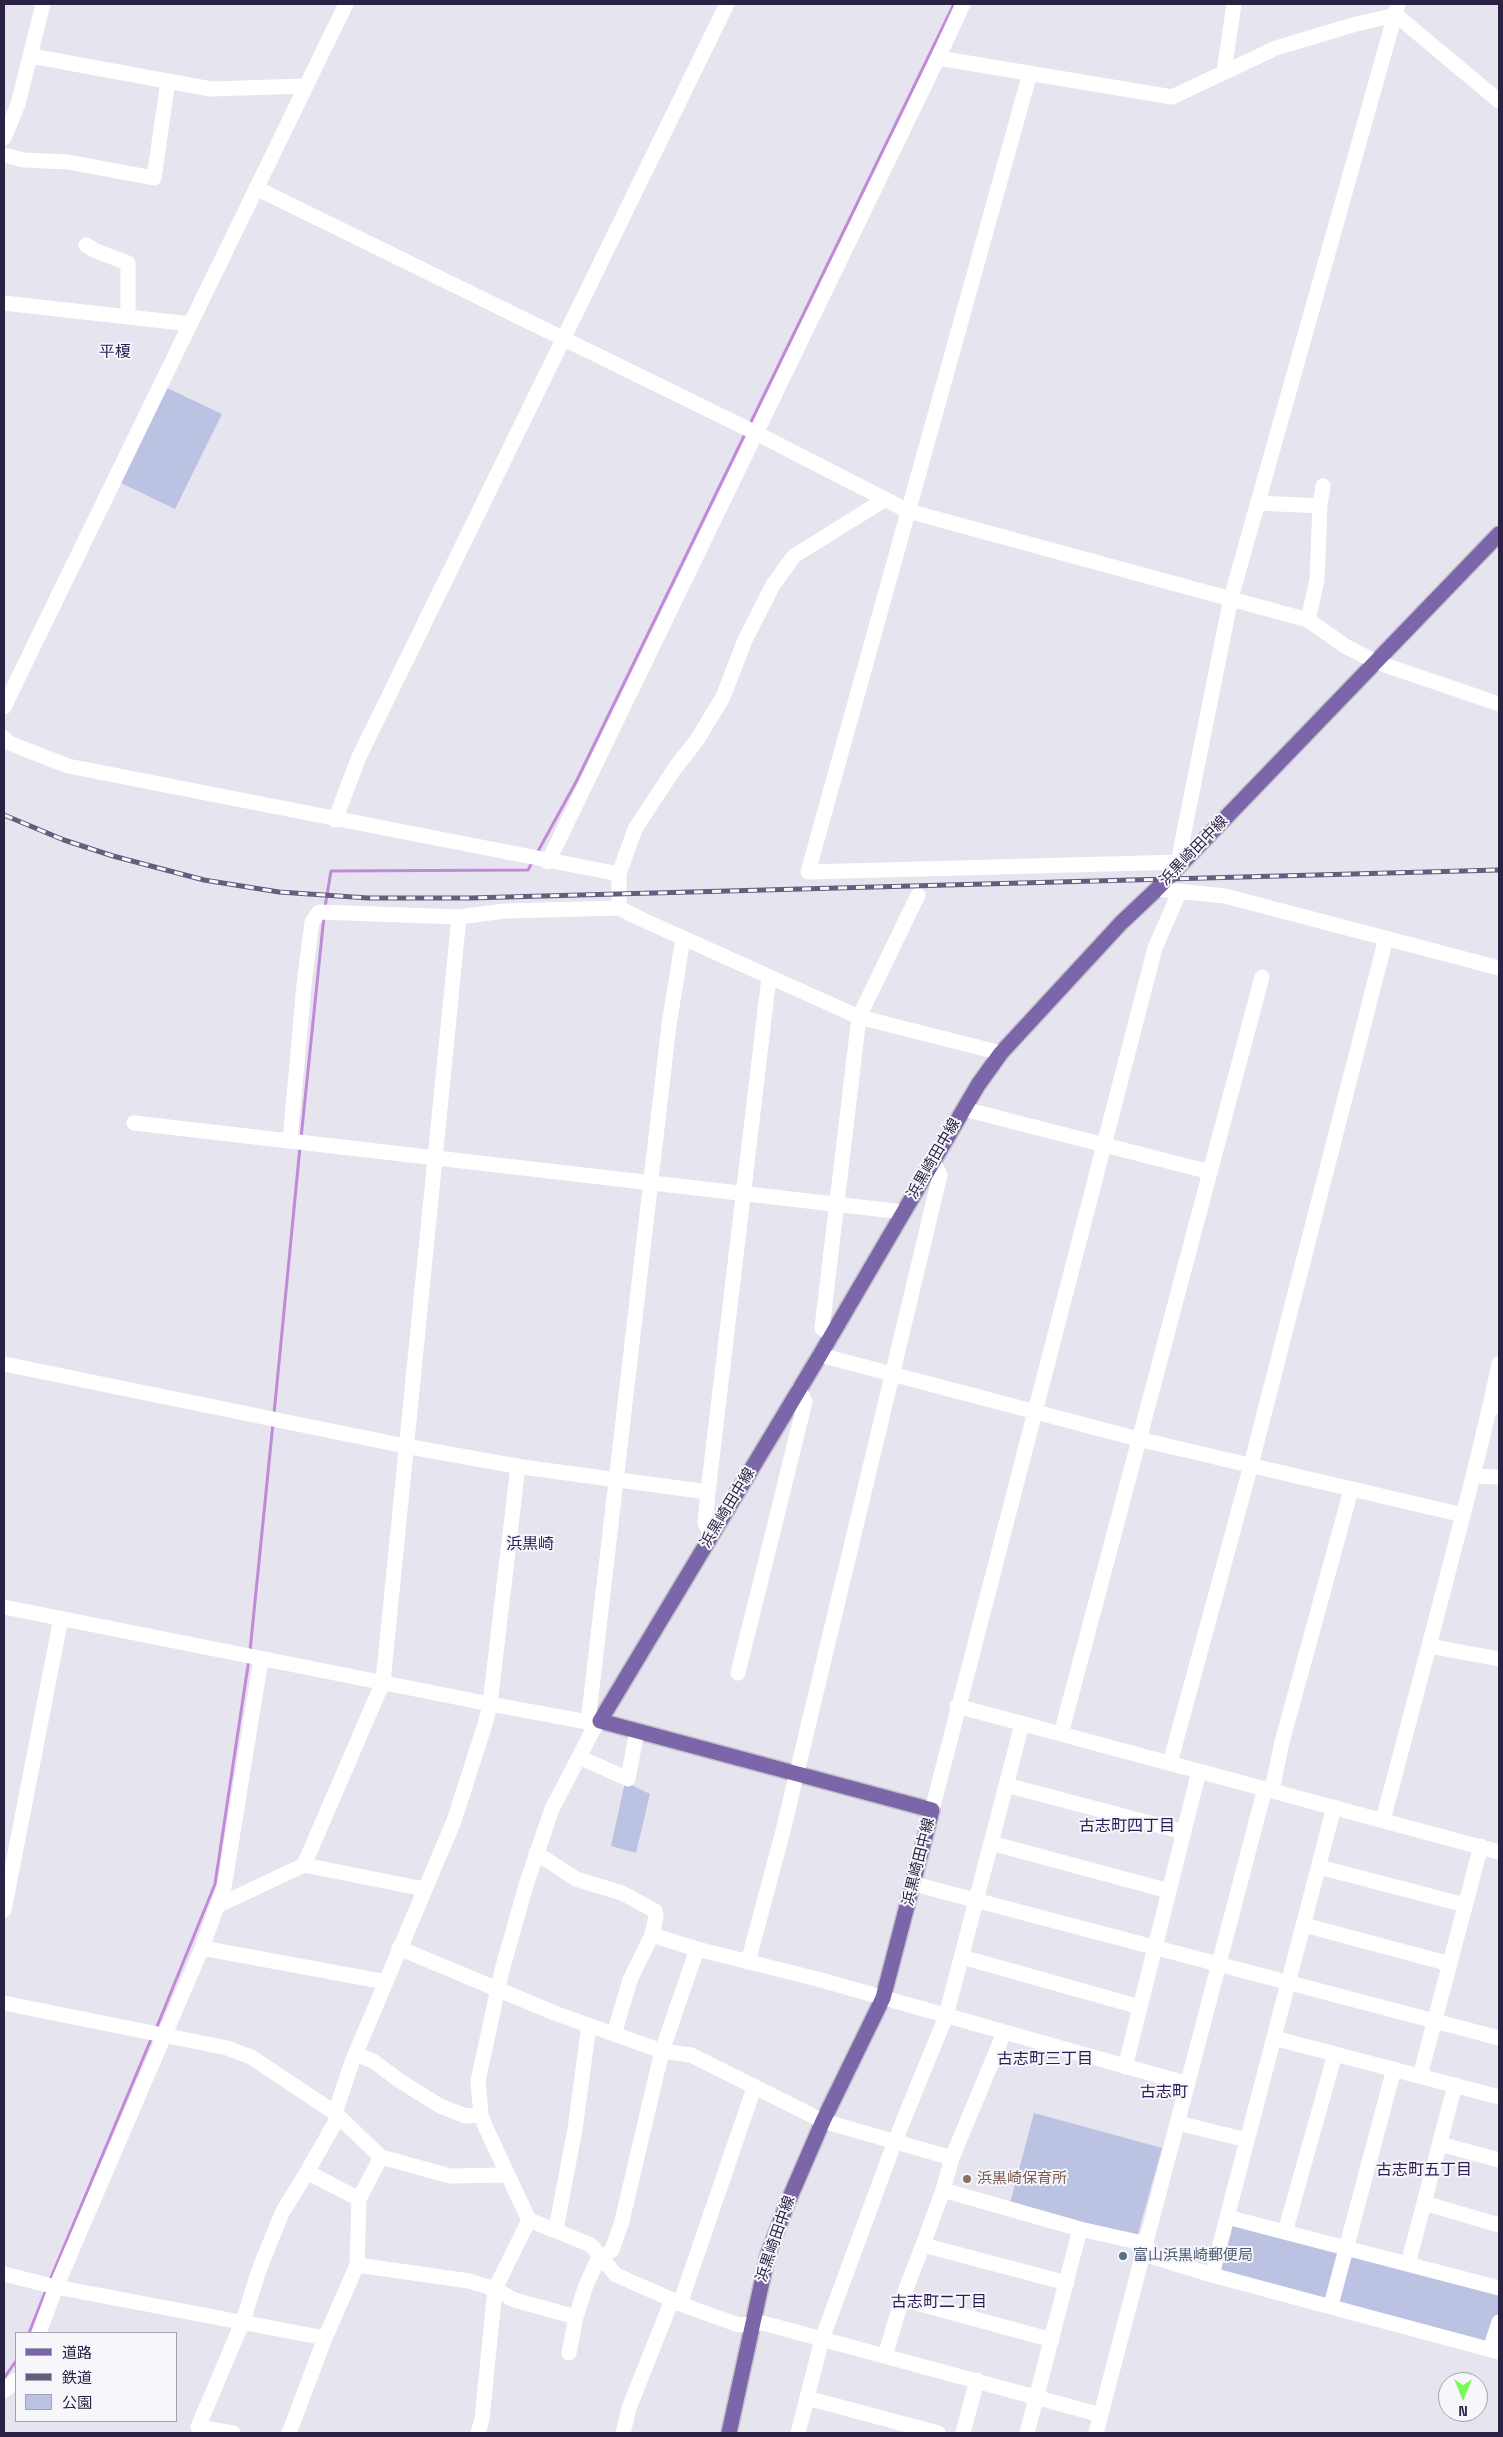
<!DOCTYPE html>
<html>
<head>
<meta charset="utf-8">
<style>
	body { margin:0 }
	#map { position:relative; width:1503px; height:2437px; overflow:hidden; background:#e6e5ef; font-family:"Space Grotesk","Noto Sans JP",sans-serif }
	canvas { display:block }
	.frame { position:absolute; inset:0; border:5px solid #2b2243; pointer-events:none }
	.legend { position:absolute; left:15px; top:2332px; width:162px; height:90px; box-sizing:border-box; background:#f6f6fb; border:1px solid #a5a1b1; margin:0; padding:6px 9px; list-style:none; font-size:15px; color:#2b2243 }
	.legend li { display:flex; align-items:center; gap:10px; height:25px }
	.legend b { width:25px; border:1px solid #a5a1b1 }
	.north { position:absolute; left:1438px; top:2372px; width:50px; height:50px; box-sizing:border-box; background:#f6f6fb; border:1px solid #a5a1b1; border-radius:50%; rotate:180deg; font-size:14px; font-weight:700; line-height:20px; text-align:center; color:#2b2243 }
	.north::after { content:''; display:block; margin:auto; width:18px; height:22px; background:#76fd55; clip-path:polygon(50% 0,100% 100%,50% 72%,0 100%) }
</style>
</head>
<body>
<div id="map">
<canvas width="1503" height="2437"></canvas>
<div class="frame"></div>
<ul class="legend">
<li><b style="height:6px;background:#7a66a8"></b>道路</li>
<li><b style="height:6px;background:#665d7e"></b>鉄道</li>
<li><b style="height:14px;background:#bcc2e2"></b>公園</li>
</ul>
<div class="north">N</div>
</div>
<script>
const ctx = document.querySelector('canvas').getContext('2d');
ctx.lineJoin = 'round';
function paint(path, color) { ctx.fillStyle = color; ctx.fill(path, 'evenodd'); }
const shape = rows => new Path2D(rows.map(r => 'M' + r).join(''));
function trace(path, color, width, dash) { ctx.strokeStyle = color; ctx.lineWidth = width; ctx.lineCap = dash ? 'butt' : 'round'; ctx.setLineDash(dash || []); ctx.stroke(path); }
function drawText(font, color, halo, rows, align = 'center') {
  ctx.font = font + ' "Space Grotesk","Noto Sans JP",sans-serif'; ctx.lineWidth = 4; ctx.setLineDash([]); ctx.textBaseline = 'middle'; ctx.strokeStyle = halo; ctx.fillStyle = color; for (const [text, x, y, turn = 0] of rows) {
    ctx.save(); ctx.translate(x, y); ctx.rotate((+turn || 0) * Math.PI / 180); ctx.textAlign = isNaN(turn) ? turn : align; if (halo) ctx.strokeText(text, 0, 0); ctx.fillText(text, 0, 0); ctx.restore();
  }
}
paint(shape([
	[167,388,222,414,175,509,121,483],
	[625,1782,650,1794,636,1853,611,1846],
	[1034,2113,1162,2148,1137,2237,1010,2203],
	[1228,2219,1499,2292,1499,2355,1212,2279]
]), '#bcc2e2');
trace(shape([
	[749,426,954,4],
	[537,853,576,782,745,434],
	[325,907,331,871,528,870,533,861],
	[301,1138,324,916],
	[274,1414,300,1147],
	[250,1651,273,1423],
	[156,2029,215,1884,249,1659],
	[50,2280,152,2037],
	[29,2333,46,2290],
	[4,2378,16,2361]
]), '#c189d8', 3);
const major = shape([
	[729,2433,768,2254,787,2204,823,2121,883,1998,932,1810,600,1721,820,1355,978,1085,1001,1053,1121,923,1157,889,1499,534]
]);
trace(major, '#c4c1ca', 18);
trace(shape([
	[1396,15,1499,101],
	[31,56,211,89,305,86],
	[938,58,1172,97,1276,48,1356,24,1396,15],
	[1224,72,1234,4],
	[1030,73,808,872,1182,862,1180,852,1231,598,1398,4],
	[4,138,18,104,43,4],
	[4,155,24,160,68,162,154,178,168,81],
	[256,188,756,433,908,511,1308,620,1345,646,1376,662,1499,704],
	[86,245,96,251,128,263,128,317],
	[4,303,190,324],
	[1258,503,1320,506,1317,580,1308,620],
	[1320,506,1323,486],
	[4,707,346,4],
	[4,738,9,743,68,766,619,874,635,829,675,768,697,740,723,697,745,640,773,585,794,556,884,500],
	[335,820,359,757,727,4],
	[548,862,938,58,963,4],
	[619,874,619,908,641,919,859,1017,1001,1053],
	[1157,889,1225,896,1499,968],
	[964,1109,1210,1172,1262,977],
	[134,1123,903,1212],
	[290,1141,304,985,312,922,319,912,459,917,505,911,619,908],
	[831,1336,822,1328,859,1017,918,895],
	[820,1355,1138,1439,1463,1515,1473,1476,1499,1477],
	[4,1364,405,1446,522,1467,708,1492,705,1523,711,1536],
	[1490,1406,1499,1364],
	[1473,1476,1490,1406,1499,1407],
	[708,1492,769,977],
	[1463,1515,1429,1646,1499,1659],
	[4,1607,490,1704,588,1722,596,1721],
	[261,1659,224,1888,217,1906,304,1865],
	[738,1673,805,1402,799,1389],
	[957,1706,1499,1852],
	[600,1721,593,1730,552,1809,527,1882,502,1970,478,2081,481,2115,485,2126,529,2220,591,2245,616,2275,691,2308,739,2325,763,2323,1101,2415],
	[588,1722,669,1025,683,938],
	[1061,1734,1210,1172],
	[579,1757,628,1779,637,1731],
	[1170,1763,1251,1465,1386,938],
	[1006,1785,1184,1832],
	[1272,1790,1282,1742,1351,1490],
	[932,1810,1155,948,1179,893],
	[1383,1820,1429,1646],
	[991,1843,1169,1891],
	[536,1853,576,1879,622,1893,655,1911,656,1917,652,1935],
	[1319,1867,1465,1905],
	[914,1884,1499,2038],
	[424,1889,304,1865,383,1682,459,917],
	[217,1906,202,1948,386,1982],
	[4,1910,61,1618],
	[1304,1925,1450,1964],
	[399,1948,557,2014,662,2051,691,2055,823,2121,952,2158],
	[962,1957,1140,2007],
	[748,1962,782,1835,940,1175,933,1161],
	[4,2003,227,2048,251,2057,335,2113,381,2157,450,2176,506,2175],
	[1004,2033,952,2158,943,2190,1080,2229,1147,2244],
	[614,2034,630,1980,652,1935,697,1949,821,1980,1188,2084],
	[1274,2038,1499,2097],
	[355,2054,373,2061,400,2081,440,2106,466,2116,481,2115],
	[1125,2067,1199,1771],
	[1420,2076,1481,1846],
	[1178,2123,1247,2140],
	[1440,2144,1499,2160],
	[359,2199,307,2172,336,2121,335,2113,352,2062,454,1821,486,1721,490,1704,518,1466],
	[1424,2203,1499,2225],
	[1227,2217,1499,2288],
	[556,2229,575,2129,589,2025],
	[1285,2232,1335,2054],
	[923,2245,943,2190],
	[1144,2254,1212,2275,1499,2352],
	[1408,2264,1455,2085],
	[357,2265,469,2281,495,2289,514,2300,576,2317,569,2353],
	[4,2274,56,2287,325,2338],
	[1212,2275,1334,1807],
	[902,2299,923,2245,1067,2283],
	[680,2304,754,2088],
	[1331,2305,1394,2069],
	[576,2317,585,2288,597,2261,612,2250,622,2221,662,2051,697,1949],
	[39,2333,56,2287,202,1948],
	[1490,2349,1499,2322],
	[885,2356,902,2299,1052,2340],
	[4,2391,16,2380],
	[807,2398,938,2433],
	[233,2433,198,2427,243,2321,259,2270,282,2213,307,2172],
	[289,2433,325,2338,357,2265,359,2199,381,2157],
	[478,2433,482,2419,495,2289,529,2220],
	[623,2433,629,2408,672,2300],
	[798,2433,822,2339,895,2141,946,2016,1022,1724],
	[963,2433,977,2380],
	[1027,2433,1080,2229],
	[1096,2433,1265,1788]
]), '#fff', 15);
trace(major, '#7a66a8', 15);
const rail = shape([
	[4,815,64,840,113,856,204,880,279,892,368,898,470,898,1499,870]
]);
trace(rail, '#665d7e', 5);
trace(rail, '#f6f6fb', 3, [9]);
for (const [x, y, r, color] of [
	[967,2179,5,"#8d6e63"],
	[1123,2256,5,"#5c6f8a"]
]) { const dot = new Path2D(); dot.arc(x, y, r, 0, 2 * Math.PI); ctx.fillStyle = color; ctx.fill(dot); trace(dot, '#f6f6fb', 2); }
drawText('15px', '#2b2243', '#f6f6fb', [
	["浜黒崎田中線",1194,851,-46],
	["浜黒崎田中線",934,1159,-60],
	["浜黒崎田中線",728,1508,-59],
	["浜黒崎田中線",919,1862,-76],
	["浜黒崎田中線",776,2239,-71]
]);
drawText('15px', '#785e54', '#f6f6fb', [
	["浜黒崎保育所",977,2179]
], 'left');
drawText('15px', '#4e5e75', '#f6f6fb', [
	["富山浜黒崎郵便局",1133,2256]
], 'left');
drawText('16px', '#2e1b57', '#f6f6fb', [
	["平榎",115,353],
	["浜黒崎",530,1545],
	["古志町四丁目",1127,1827],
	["古志町三丁目",1045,2060],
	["古志町",1164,2093],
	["古志町五丁目",1424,2171],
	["古志町二丁目",939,2303]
]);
</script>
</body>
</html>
